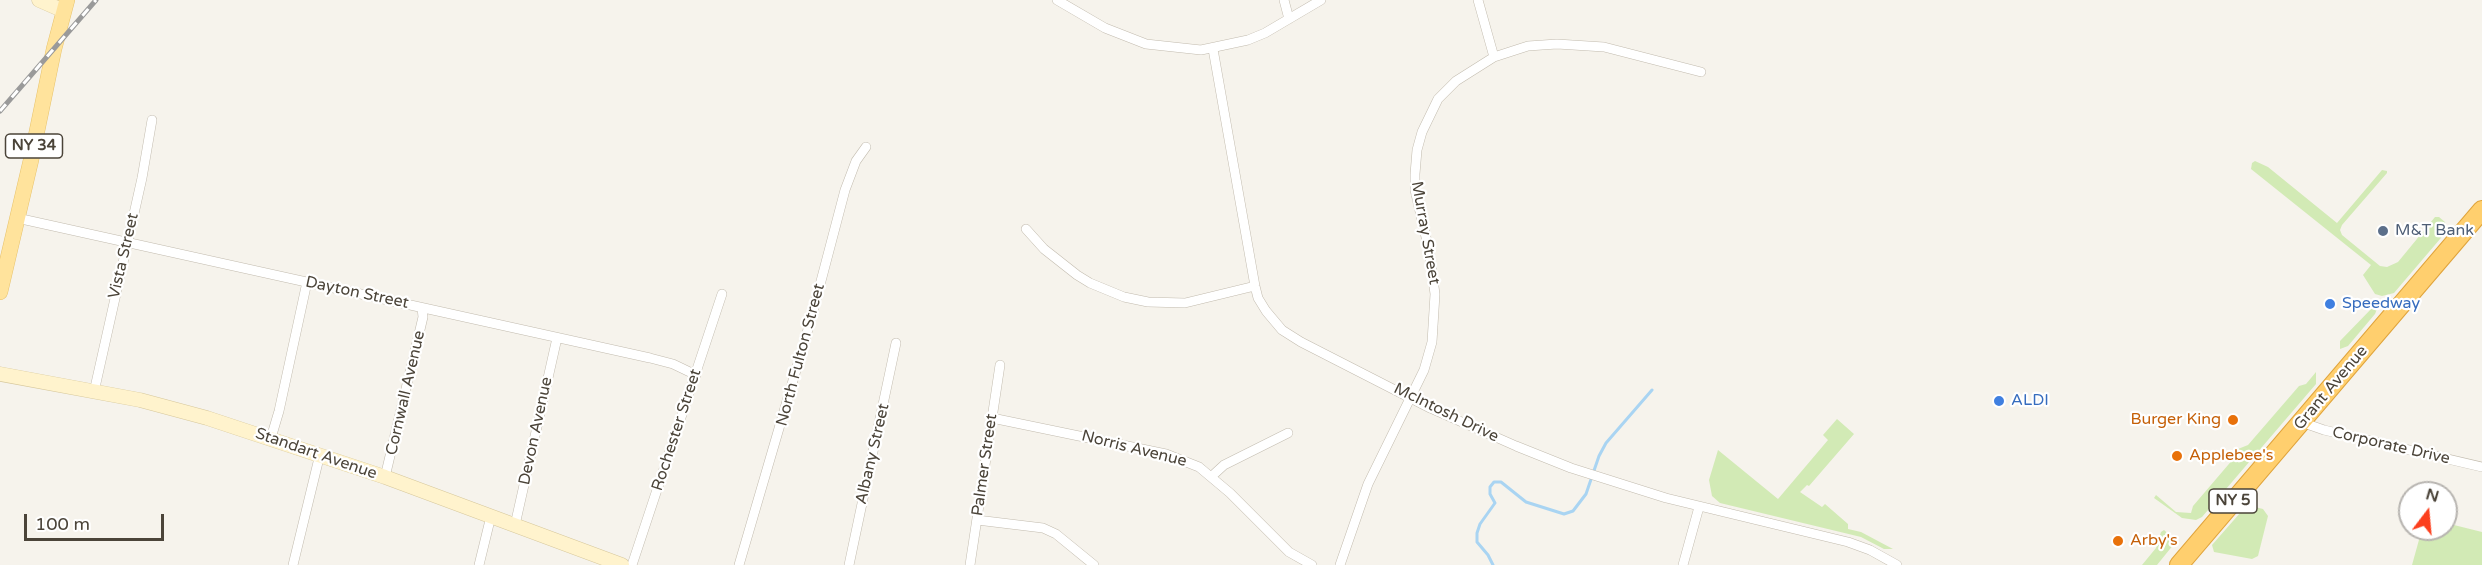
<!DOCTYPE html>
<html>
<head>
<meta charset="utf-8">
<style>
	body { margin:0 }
	#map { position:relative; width:2482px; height:565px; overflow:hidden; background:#f6f3ec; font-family:"Varela Round",sans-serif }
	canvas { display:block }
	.north { position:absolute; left:2398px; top:481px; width:60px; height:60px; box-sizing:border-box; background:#fff; border:2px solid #b7b4b0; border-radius:50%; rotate:16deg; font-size:16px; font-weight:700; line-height:24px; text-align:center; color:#4b4439 }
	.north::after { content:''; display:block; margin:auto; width:21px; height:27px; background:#fc3f1d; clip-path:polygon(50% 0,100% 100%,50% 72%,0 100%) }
	.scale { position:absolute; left:24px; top:514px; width:140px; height:27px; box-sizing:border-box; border:3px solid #4b4439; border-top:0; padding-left:8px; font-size:18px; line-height:21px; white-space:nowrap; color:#4b4439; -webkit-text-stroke:4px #fff; paint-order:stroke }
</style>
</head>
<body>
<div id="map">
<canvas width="2482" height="565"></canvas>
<div class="north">N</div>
<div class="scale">100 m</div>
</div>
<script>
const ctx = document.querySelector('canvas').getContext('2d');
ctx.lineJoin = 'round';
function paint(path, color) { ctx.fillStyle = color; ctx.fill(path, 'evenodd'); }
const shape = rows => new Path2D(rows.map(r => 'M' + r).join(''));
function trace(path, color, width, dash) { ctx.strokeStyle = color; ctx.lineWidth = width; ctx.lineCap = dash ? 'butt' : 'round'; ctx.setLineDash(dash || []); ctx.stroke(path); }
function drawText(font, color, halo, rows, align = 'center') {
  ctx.font = font + ' "Varela Round",sans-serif'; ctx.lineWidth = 4.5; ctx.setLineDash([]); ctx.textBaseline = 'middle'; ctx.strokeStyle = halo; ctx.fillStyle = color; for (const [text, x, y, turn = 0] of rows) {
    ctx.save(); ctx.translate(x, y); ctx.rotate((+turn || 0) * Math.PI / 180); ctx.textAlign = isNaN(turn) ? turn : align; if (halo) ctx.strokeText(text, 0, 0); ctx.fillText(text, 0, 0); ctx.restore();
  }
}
paint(shape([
	[2255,161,2268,167,2337,223,2382,170,2387,171,2387,173,2342,225,2340,230,2342,235,2380,266,2387,267,2398,262,2435,217,2439,217,2445,222,2446,232,2394,293,2382,296,2375,294,2363,275,2371,265,2251,169,2252,163],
	[2373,307,2377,309,2375,314,2348,346,2340,349,2340,341],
	[2316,372,2316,384,2202,517,2196,520,2182,518,2154,498,2156,495,2176,512,2191,513,2193,506,2234,458,2238,449,2248,445,2299,386,2306,384],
	[1837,419,1854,434,1809,486,1807,485,1800,492,1822,507,1825,504,1848,524,1848,529,1861,532,1893,549,1884,549,1861,537,1720,503,1712,496,1709,480,1718,450,1778,499,1828,440,1823,435],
	[2247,505,2263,509,2268,516,2258,556,2252,559,2214,552,2212,545],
	[2446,523,2482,532,2482,565,2412,565,2422,529,2446,529],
	[2164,530,2174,539,2174,544,2157,565,2142,565,2156,548,2161,532]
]), '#d2eab5');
trace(shape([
	[1493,565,1488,555,1477,542,1477,533,1480,524,1495,503,1490,494,1490,487,1494,482,1501,482,1526,502,1564,514,1573,511,1586,494,1599,456,1606,443,1652,390]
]), '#a9d4f2', 3);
const street = shape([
	[1057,0,1105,28,1146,44,1201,50,1248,40,1265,33,1321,0],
	[1284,0,1289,19],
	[1478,0,1494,57],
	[1213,49,1255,286,1258,298,1266,311,1282,330,1301,342,1430,408,1516,446,1571,468,1666,498,1848,542,1870,550,1897,565],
	[17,218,650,358,673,364,696,375],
	[1026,229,1044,249,1077,275,1090,283,1124,297,1148,302,1185,303,1255,286],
	[94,392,142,178,152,120],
	[992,418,1166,454,1199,467,1230,493,1289,552,1312,565],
	[2301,422,2324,430,2482,467],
	[271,438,279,411,307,282],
	[1212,476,1224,465,1288,433],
	[385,477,423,317,422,308],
	[977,520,1043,528,1056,534,1094,565],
	[515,525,557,338],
	[293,565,320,454],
	[479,565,491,516],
	[632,565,722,294],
	[739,565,811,319,845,190,856,161,866,147],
	[849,565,896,343],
	[970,565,1000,365],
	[1340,565,1368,484,1424,370,1432,342,1435,294,1429,250,1415,190,1415,174,1417,150,1422,132,1438,99,1456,81,1494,57,1528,46,1557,44,1604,47,1701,72],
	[1683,565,1699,507]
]);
const secondary = shape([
	[39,0,64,11],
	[0,374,140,400,207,418,385,477,622,565]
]);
const primary = shape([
	[0,292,31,160,54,49,67,0]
]);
const highway = shape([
	[2179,565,2482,210]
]);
trace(street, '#c2bbae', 10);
trace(secondary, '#d6c79b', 15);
trace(primary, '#e6c16a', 16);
trace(highway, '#e0a43c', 20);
trace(street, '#fff', 9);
trace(secondary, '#fff3cd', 14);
trace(primary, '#ffe39c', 15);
trace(highway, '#ffcf6e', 18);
const rail = shape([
	[0,111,96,0]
]);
trace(rail, '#9a9a9a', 5);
trace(rail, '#fff', 3, [9]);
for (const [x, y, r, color] of [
	[2383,231,6,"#5c6f8a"],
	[2330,304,6,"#3f7fe0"],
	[1999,401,6,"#3f7fe0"],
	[2233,420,6,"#e8710a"],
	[2177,456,6,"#e8710a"],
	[2118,541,6,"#e8710a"]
]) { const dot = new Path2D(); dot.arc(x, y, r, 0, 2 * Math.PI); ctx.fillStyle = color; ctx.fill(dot); trace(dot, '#fff', 2); }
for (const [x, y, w] of [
	[34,146,57],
	[2233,501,48]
]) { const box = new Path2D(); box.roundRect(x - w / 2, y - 12, w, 24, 4.5); ctx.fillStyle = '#fff'; ctx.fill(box); trace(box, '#4b4439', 1.5); }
drawText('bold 15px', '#4b4439', null, [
	["NY 34",34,146],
	["NY 5",2233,501]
]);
drawText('16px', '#4e5e75', '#fff', [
	["M&T Bank",2395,231]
], 'left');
drawText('16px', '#4b4439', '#fff', [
	["Murray Street",1425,233,80],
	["Vista Street",124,256,-77],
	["Dayton Street",357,293,12],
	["North Fulton Street",801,355,-75],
	["Grant Avenue",2331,388,-50],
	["Cornwall Avenue",406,393,-77],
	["McIntosh Drive",1446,413,26],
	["Rochester Street",677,430,-72],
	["Devon Avenue",536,431,-78],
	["Corporate Drive",2391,446,13],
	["Norris Avenue",1134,449,14],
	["Standart Avenue",316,454,19],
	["Albany Street",873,454,-77],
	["Palmer Street",985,465,-82]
]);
drawText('16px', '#366cbe', '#fff', [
	["Speedway",2342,304],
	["ALDI",2011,401]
], 'left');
drawText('16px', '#c56008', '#fff', [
	["Burger King",2221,420,"right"],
	["Applebee's",2189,456],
	["Arby's",2130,541]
], 'left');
</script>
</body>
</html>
